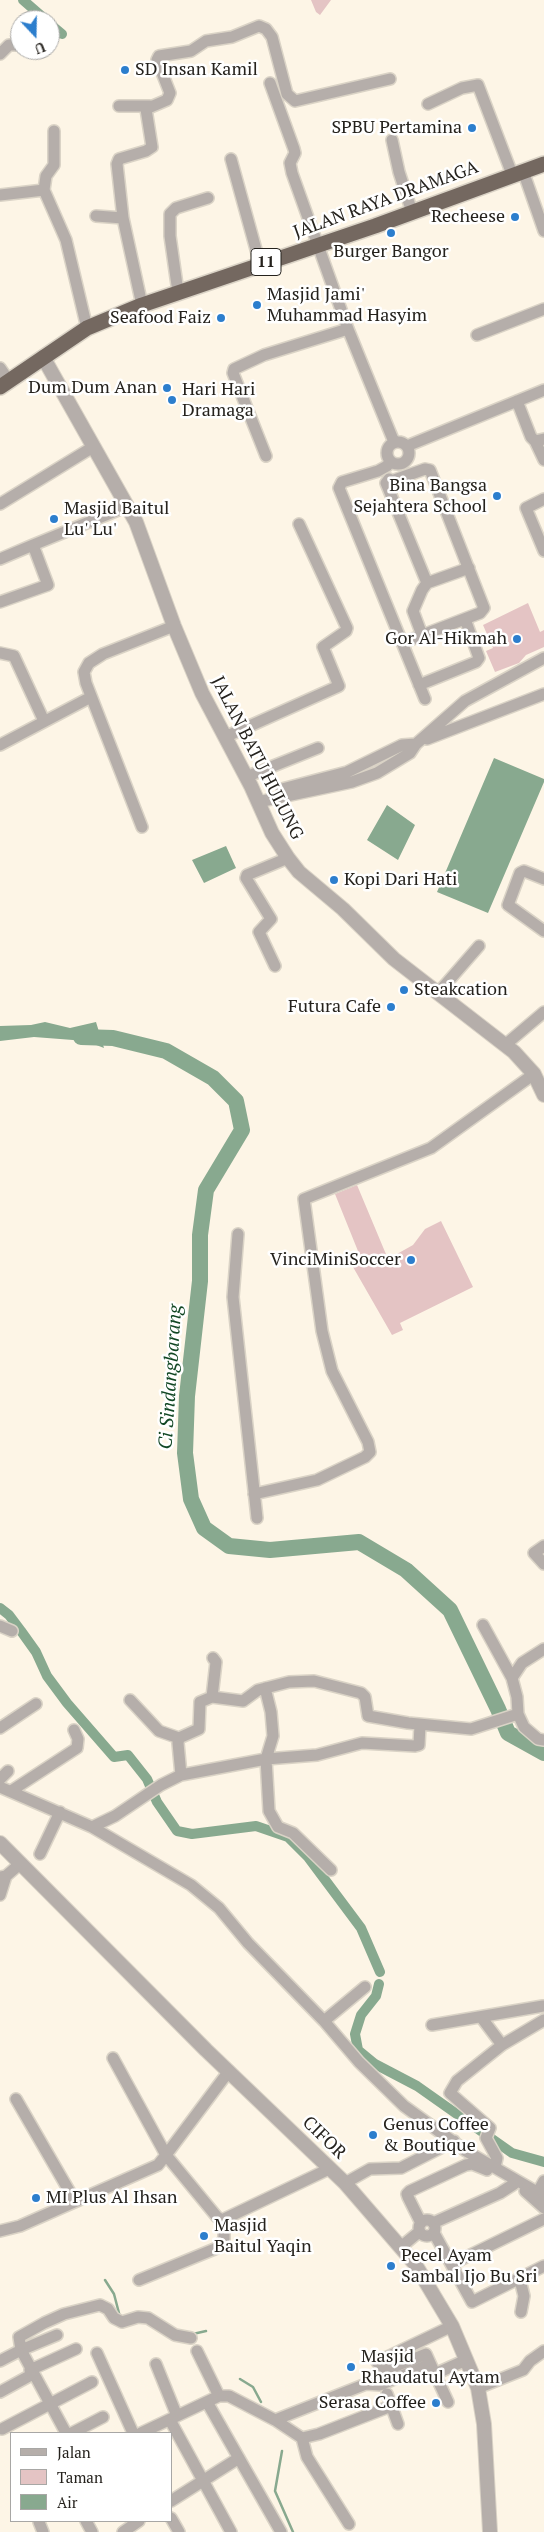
<!DOCTYPE html>
<html>
<head>
<meta charset="utf-8">
<style>
	body { margin:0 }
	#map { position:relative; width:544px; height:2532px; overflow:hidden; background:#fdf5e6; font-family:"PT Serif",serif }
	canvas { display:block }
	.legend { position:absolute; left:10px; top:2432px; width:162px; height:90px; box-sizing:border-box; background:#fff; border:1px solid #a8a7a5; margin:0; padding:6px 9px; list-style:none; font-size:15px; color:#25221d }
	.legend li { display:flex; align-items:center; gap:10px; height:25px }
	.legend b { width:25px; border:1px solid #a8a7a5 }
	.north { position:absolute; left:10px; top:10px; width:50px; height:50px; box-sizing:border-box; background:#fff; border:1px solid #a8a7a5; border-radius:50%; rotate:159deg; font-size:14px; font-weight:700; line-height:20px; text-align:center; color:#25221d }
	.north::after { content:''; display:block; margin:auto; width:18px; height:22px; background:#2c7ecd; clip-path:polygon(50% 0,100% 100%,50% 72%,0 100%) }
</style>
</head>
<body>
<div id="map">
<canvas width="544" height="2532"></canvas>
<ul class="legend">
<li><b style="height:6px;background:#b5aeaa"></b>Jalan</li>
<li><b style="height:14px;background:#e4c4c4"></b>Taman</li>
<li><b style="height:14px;background:#88a98f"></b>Air</li>
</ul>
<div class="north">U</div>
</div>
<script>
const ctx = document.querySelector('canvas').getContext('2d');
ctx.lineJoin = 'round';
function paint(path, color) { ctx.fillStyle = color; ctx.fill(path, 'evenodd'); }
const shape = rows => new Path2D(rows.map(r => 'M' + r).join(''));
function trace(path, color, width, dash) { ctx.strokeStyle = color; ctx.lineWidth = width; ctx.lineCap = dash ? 'butt' : 'round'; ctx.setLineDash(dash || []); ctx.stroke(path); }
function drawText(font, color, halo, rows, align = 'center') {
  ctx.font = font + ' "PT Serif",serif'; ctx.lineWidth = 5; ctx.setLineDash([]); ctx.textBaseline = 'middle'; ctx.strokeStyle = halo; ctx.fillStyle = color; for (const [text, x, y, turn = 0] of rows) {
    ctx.save(); ctx.translate(x, y); ctx.rotate((+turn || 0) * Math.PI / 180); ctx.textAlign = isNaN(turn) ? turn : align; if (halo) ctx.strokeText(text, 0, 0); ctx.fillText(text, 0, 0); ctx.restore();
  }
}
paint(shape([
	[311,0,331,0,320,15,316,12],
	[528,603,540,632,544,630,544,647,526,655,519,663,495,672,486,651,493,648,483,625],
	[357,1185,388,1259,413,1245,425,1229,441,1221,473,1287,400,1323,403,1330,392,1335,353,1267,362,1261,335,1194]
]), '#e4c4c4');
paint(shape([
	[494,758,544,779,544,782,488,913,437,892],
	[387,805,415,825,398,860,367,840],
	[226,846,236,868,204,883,192,860],
	[45,1022,70,1028,96,1022,104,1048,86,1041,34,1037,0,1041,0,1026,31,1025]
]), '#88a98f');
trace(shape([
	[105,2280,114,2294,120,2317],
	[193,2334,206,2331],
	[240,2379,253,2387,261,2402],
	[282,2451,275,2491,293,2532]
]), '#88a98f', 2.5);
trace(shape([
	[23,0,46,20],
	[50,24,62,34],
	[0,1608,9,1615,21,1631,36,1652,47,1676,67,1703,114,1757,128,1755,147,1779,157,1802,177,1831,192,1834,256,1826,288,1837,308,1857,361,1928,380,1972],
	[379,1984,376,1996,361,2015,355,2034,358,2050,375,2064,417,2086,512,2153,544,2162]
]), '#88a98f', 10);
trace(shape([
	[81,1037,113,1038,166,1051,213,1078,236,1101,242,1130,206,1190,200,1235,200,1281,187,1396,185,1453,191,1499,204,1528,229,1546,270,1550,359,1542,406,1570,450,1610,498,1709,508,1733,544,1753]
]), '#88a98f', 16);
const minor = shape([
	[30,50,34,52],
	[0,54,9,45,20,45],
	[270,83,294,149,295,153,290,163,292,173,348,329,394,442],
	[428,104,462,88,478,85,512,174],
	[119,106,150,106],
	[54,131,54,165,46,176,44,190,66,240,87,328],
	[392,140,399,172,412,212],
	[231,159,260,264],
	[523,171,544,231],
	[0,195,44,190],
	[96,216,123,218],
	[178,292,170,236,170,214,176,208,208,198],
	[142,305,123,218,117,164,119,159,146,151,152,147,146,109,167,100,170,93,157,60,159,56,191,51,206,41,232,37,259,26,266,29,272,37,287,94,295,101,390,79],
	[477,335,544,309],
	[0,368,9,381],
	[517,401,531,437,535,441,544,439],
	[535,441,544,460],
	'387 453a11 11 0 1 1 22 0a11 11 0 1 1-22 0Z',
	[407,446,544,390],
	[266,456,233,373,234,369,264,355,348,329],
	[390,461,387,466,378,471,342,482,339,488,425,699],
	[389,479,386,483,427,583],
	[386,483,425,469,430,470,484,608,480,613,402,643],
	[544,499,526,508,544,551],
	[0,504,93,447],
	[0,559,33,545],
	[0,602,48,585,33,545,128,506],
	[422,635,413,611,422,590,427,583,469,568],
	[0,653,14,656,44,721],
	[419,685,476,662,479,658,465,619],
	[225,737,339,686,323,647,346,631,347,628,299,524],
	[427,739,544,694],
	[0,745,91,697],
	[246,777,318,748],
	[282,789,347,772,402,745,416,744],
	[258,802,352,782,377,773,410,753,416,744,465,701,544,658],
	[142,827,86,683,84,672,89,663,103,654,174,626],
	[544,879,524,871,520,873,508,905,544,931],
	[275,966,259,932,271,919,246,878,247,875,288,858],
	[438,993,479,946],
	[505,1045,544,1012],
	[238,1234,233,1297,257,1518],
	[254,1494,317,1480,365,1457,370,1452,368,1442,332,1371,322,1331,304,1199,431,1148,534,1074],
	[544,1546,534,1553,544,1564],
	[483,1625,512,1678,517,1697,518,1714,524,1727,538,1739,544,1740],
	[0,1626,12,1631],
	[512,1678,522,1663,544,1649],
	[265,1688,271,1712,273,1736,266,1759,269,1811,278,1827,293,1833,331,1870],
	[212,1697,216,1662,213,1658],
	[130,1700,159,1731,179,1738],
	[0,1728,36,1704],
	[181,1775,178,1743,179,1738,199,1729,200,1702,212,1697,243,1701,258,1690,289,1682,314,1681,361,1693,365,1697,368,1716,408,1723,471,1729,518,1714],
	[0,1779,8,1771],
	[0,1787,92,1827,191,1885,219,1908,248,1943,324,2021,359,2062,404,2106,466,2151,544,2196],
	[11,1791,77,1748,78,1739,74,1730],
	[92,1827,115,1816,161,1785,181,1775,266,1759,317,1755,362,1743,415,1746,419,1745,420,1725],
	[40,1854,60,1812],
	[0,1877,6,1876,21,1863],
	[0,1895,6,1876],
	[481,2017,502,2045],
	[324,2021,365,1987],
	[432,2025,543,2006],
	[113,2058,166,2155,229,2071],
	[16,2099,75,2201],
	[495,2167,497,2158,486,2138,490,2128,450,2093,457,2081,502,2045,544,2020],
	[345,2183,370,2169,401,2168,454,2141],
	[525,2191,544,2208],
	[538,2192,544,2181],
	'419 2228a8 8 0 1 1 16 0a8 8 0 1 1-16 0Z',
	[421,2223,408,2197,407,2194,410,2191,466,2165,472,2164,487,2170],
	[433,2223,500,2193,514,2184],
	[0,2231,20,2226,158,2165,166,2155,217,2217,222,2220,329,2169],
	[434,2233,472,2302,544,2266],
	[402,2246,419,2232],
	[452,2264,544,2219],
	[139,2280,217,2248,224,2239,224,2219],
	[520,2280,524,2296,521,2312],
	[57,2335,21,2350,19,2337,44,2323,64,2314,100,2305,108,2309,114,2318,122,2322,138,2317,148,2318,175,2335,191,2338],
	[197,2351,219,2396],
	[97,2353,133,2433],
	[0,2361,21,2350,66,2433],
	[377,2362,452,2326],
	[156,2364,177,2416],
	[30,2370,76,2349],
	[366,2384,376,2374,426,2354,435,2374],
	[478,2388,523,2370,530,2361,544,2351],
	[0,2392,33,2374],
	[387,2394,398,2424],
	[207,2402,281,2532],
	[448,2402,435,2374,466,2360],
	[170,2420,231,2532],
	[275,2420,366,2384,380,2385,430,2364],
	[2,2429,92,2382],
	[72,2433,103,2417],
	[141,2433,219,2396,229,2396,275,2420,302,2438,319,2434,391,2406],
	[302,2438,307,2457,349,2524],
	[171,2501,239,2458],
	[171,2518,179,2532],
	[86,2521,92,2532],
	[39,2522,43,2532],
	[123,2532,139,2521]
]);
const tertiary = shape([
	[43,357,136,522,174,626,202,693,251,786,272,833,288,858,299,872,343,909,394,959,514,1052,534,1074,544,1095],
	[0,1843,206,2050,345,2183,415,2264,452,2326,478,2388,484,2424,490,2532]
]);
const trunk = shape([
	[0,387,87,328,142,305,375,226,544,164]
]);
trace(minor, '#dad3c6', 14);
trace(tertiary, '#dad3c6', 16);
trace(trunk, '#dad3c6', 18);
trace(minor, '#b5aeaa', 11);
trace(tertiary, '#b5aeaa', 14);
trace(trunk, '#746860', 15);
for (const [x, y, r, color] of [
	[125,70,5,"#2c7ecd"],
	[472,128,5,"#2c7ecd"],
	[515,217,5,"#2c7ecd"],
	[391,233,5,"#2c7ecd"],
	[257,305,5,"#2c7ecd"],
	[221,318,5,"#2c7ecd"],
	[167,388,5,"#2c7ecd"],
	[172,400,5,"#2c7ecd"],
	[497,496,5,"#2c7ecd"],
	[54,519,5,"#2c7ecd"],
	[517,639,5,"#2c7ecd"],
	[334,880,5,"#2c7ecd"],
	[404,990,5,"#2c7ecd"],
	[391,1007,5,"#2c7ecd"],
	[411,1260,5,"#2c7ecd"],
	[373,2135,5,"#2c7ecd"],
	[36,2198,5,"#2c7ecd"],
	[204,2236,5,"#2c7ecd"],
	[391,2266,5,"#2c7ecd"],
	[351,2367,5,"#2c7ecd"],
	[436,2403,5,"#2c7ecd"]
]) { const dot = new Path2D(); dot.arc(x, y, r, 0, 2 * Math.PI); ctx.fillStyle = color; ctx.fill(dot); trace(dot, '#fff', 2); }
for (const [x, y, w] of [
	[266,262,30]
]) { const box = new Path2D(); box.roundRect(x - w / 2, y - 13.5, w, 27, 4); ctx.fillStyle = '#fff'; ctx.fill(box); trace(box, '#25221d', 1); }
drawText('bold 16px', '#25221d', null, [
	["11",266,262]
]);
drawText('18px', '#25221d', '#fff', [
	["SD Insan Kamil",135,70],
	["SPBU Pertamina",462,128,"right"],
	["Recheese",505,217,"right"],
	["Burger Bangor",391,252,"center"],
	["Masjid Jami'",267,295],
	["Muhammad Hasyim",267,316],
	["Seafood Faiz",211,318,"right"],
	["Dum Dum Anan",157,388,"right"],
	["Hari Hari",182,390],
	["Dramaga",182,411],
	["Bina Bangsa",487,486,"right"],
	["Sejahtera School",487,507,"right"],
	["Masjid Baitul",64,509],
	["Lu' Lu'",64,530],
	["Gor Al-Hikmah",507,639,"right"],
	["Kopi Dari Hati",344,880],
	["Steakcation",414,990],
	["Futura Cafe",381,1007,"right"],
	["VinciMiniSoccer",401,1260,"right"],
	["Genus Coffee",383,2125],
	["& Boutique",383,2146],
	["MI Plus Al Ihsan",46,2198],
	["Masjid",214,2226],
	["Baitul Yaqin",214,2247],
	["Pecel Ayam",401,2256],
	["Sambal Ijo Bu Sri",401,2277],
	["Masjid",361,2357],
	["Rhaudatul Aytam",361,2378],
	["Serasa Coffee",426,2403,"right"]
], 'left');
drawText('18px', '#25221d', '#fff', [
	["JALAN RAYA DRAMAGA",386,200,-20],
	["JALAN BATU HULUNG",257,758,63],
	["CIFOR",324,2138,44]
]);
drawText('italic 19px', '#114724', '#fff', [
	["Ci Sindangbarang",171,1377,-86]
]);
</script>
</body>
</html>
